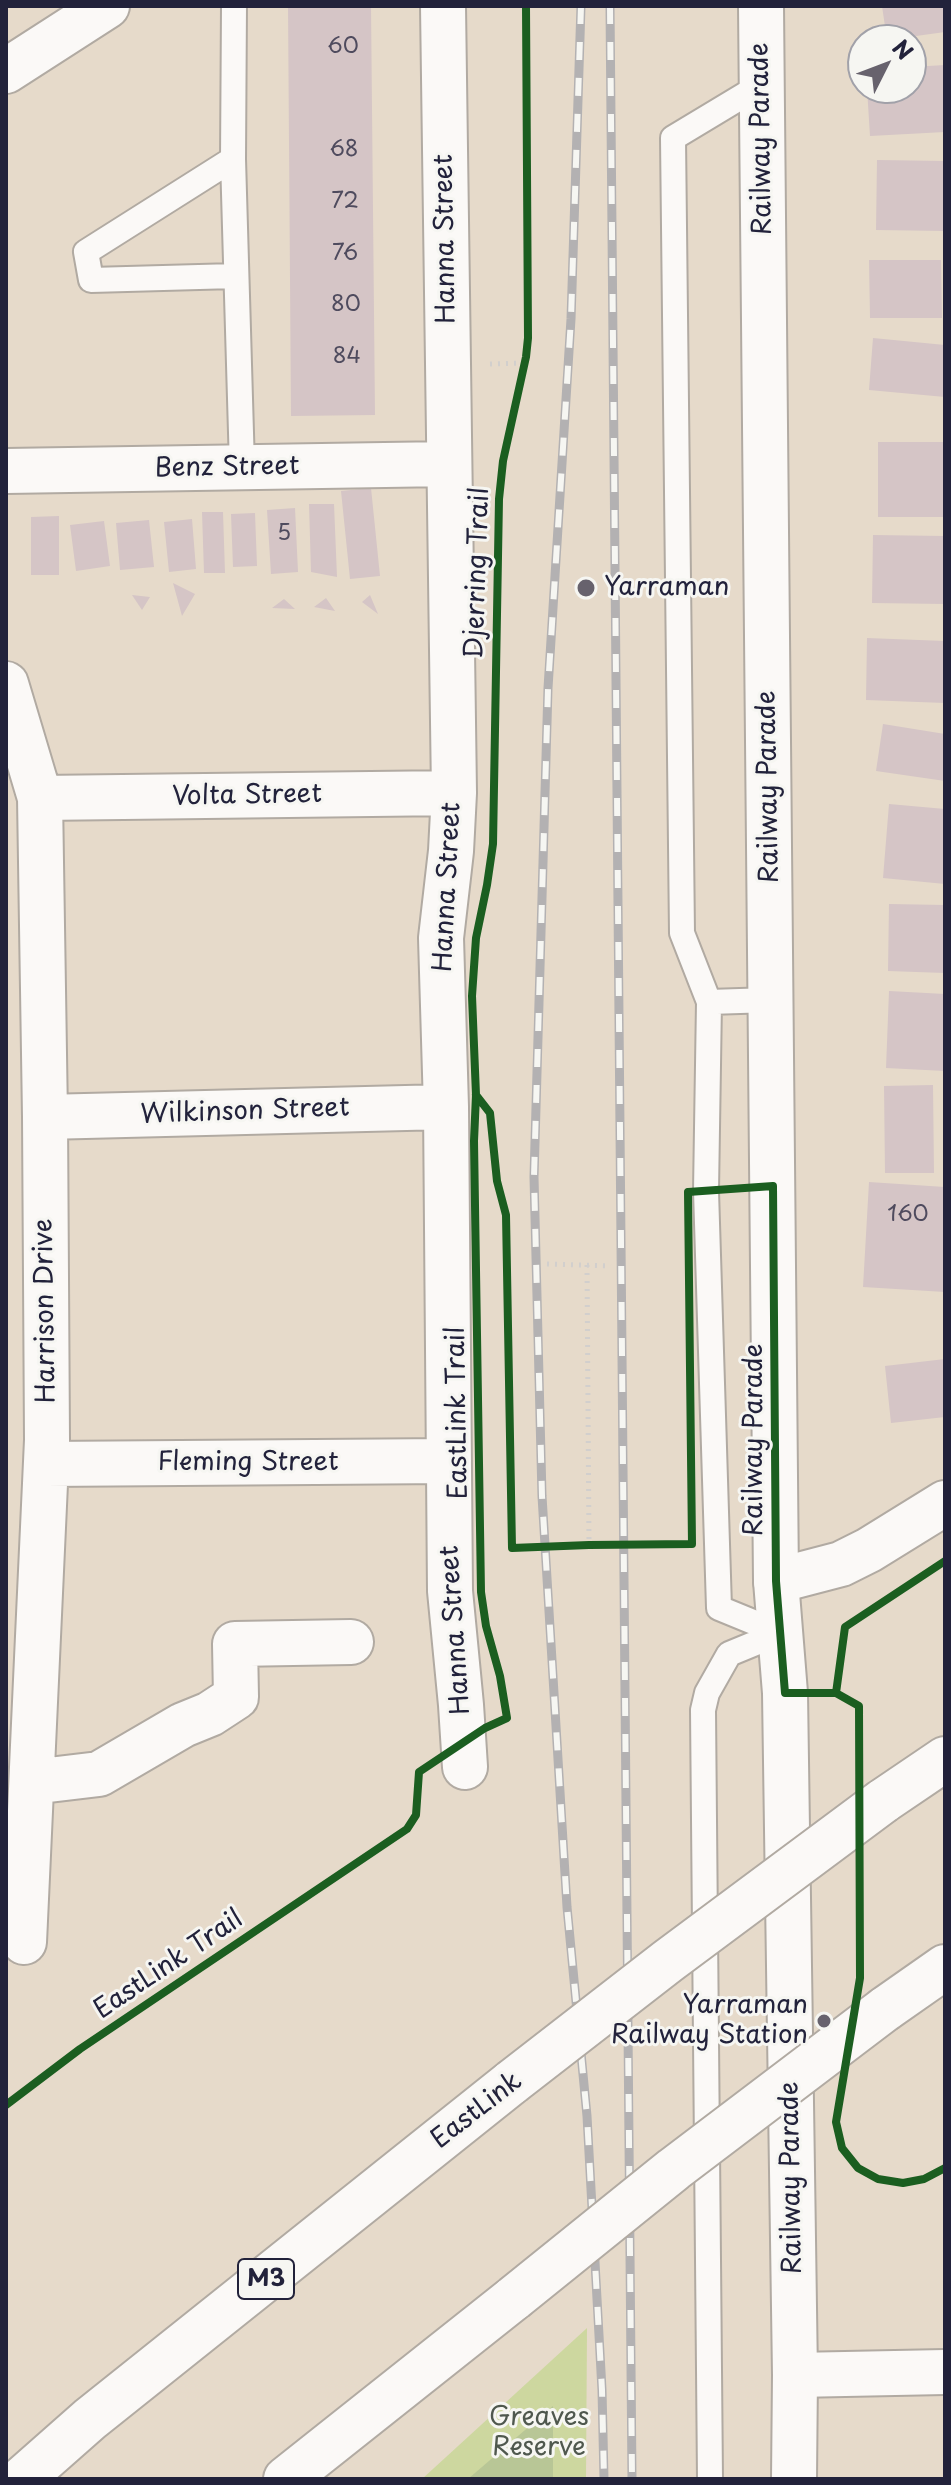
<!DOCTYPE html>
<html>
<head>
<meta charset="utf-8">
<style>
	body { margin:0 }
	#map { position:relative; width:951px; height:2485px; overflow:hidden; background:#e6daca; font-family:"Playpen Sans",sans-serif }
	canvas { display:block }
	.frame { position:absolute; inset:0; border:8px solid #22223b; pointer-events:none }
	.north { position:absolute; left:847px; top:24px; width:80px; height:80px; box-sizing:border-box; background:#f6f6f2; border:2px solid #a1a1a9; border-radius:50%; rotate:48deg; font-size:22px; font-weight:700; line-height:32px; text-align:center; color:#22223b }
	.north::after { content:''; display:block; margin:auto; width:28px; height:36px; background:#67626d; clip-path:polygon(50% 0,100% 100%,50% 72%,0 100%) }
</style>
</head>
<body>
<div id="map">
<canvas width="951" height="2485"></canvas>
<div class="frame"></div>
<div class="north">N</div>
</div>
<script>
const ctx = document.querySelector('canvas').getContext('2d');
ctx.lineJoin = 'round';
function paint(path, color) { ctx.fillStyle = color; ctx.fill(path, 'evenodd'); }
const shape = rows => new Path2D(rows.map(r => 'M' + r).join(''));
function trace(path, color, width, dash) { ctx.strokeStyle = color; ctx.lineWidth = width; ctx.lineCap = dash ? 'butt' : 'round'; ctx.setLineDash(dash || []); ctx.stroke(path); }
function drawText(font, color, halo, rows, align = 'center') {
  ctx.font = font + ' "Playpen Sans",sans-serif'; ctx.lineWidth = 6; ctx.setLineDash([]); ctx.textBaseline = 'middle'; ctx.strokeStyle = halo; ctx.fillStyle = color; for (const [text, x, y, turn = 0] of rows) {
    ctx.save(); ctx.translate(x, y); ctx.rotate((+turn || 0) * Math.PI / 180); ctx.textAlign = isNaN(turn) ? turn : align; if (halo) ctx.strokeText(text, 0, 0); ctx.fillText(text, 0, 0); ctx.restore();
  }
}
paint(shape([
	[587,2328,586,2479,422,2479]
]), '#cdd79f');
paint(shape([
	[553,2406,553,2479,468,2479]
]), '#b8c696');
paint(shape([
	[288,6,371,6,375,415,291,416],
	[882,6,945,6,945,32,887,40],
	[945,65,945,132,870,136,867,88,911,88,911,67],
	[877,160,945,161,945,231,876,230],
	[869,260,941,260,942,318,870,318],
	[873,338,945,345,945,397,869,390],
	[878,442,945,442,945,517,878,517],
	[371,488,380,576,350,579,341,491],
	[309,504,334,504,337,577,311,572],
	[295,508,298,572,271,574,267,510],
	[202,512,223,512,225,573,204,573],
	[255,513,257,566,233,567,231,514],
	[59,516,59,575,31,575,31,517],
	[192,519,196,569,169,572,164,522],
	[149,520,154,567,120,570,116,523],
	[104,521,110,566,76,571,70,525],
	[873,535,945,536,945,604,872,603],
	[173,583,195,594,182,616],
	[132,595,150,597,142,610],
	[370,595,378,614,362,602],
	[326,598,335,611,314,607],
	[284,599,295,609,272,608],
	[867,638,945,641,945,703,866,700],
	[883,724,945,734,945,781,876,771],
	[889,804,945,809,945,884,883,878],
	[889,904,945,905,945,973,888,971],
	[889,991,945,994,945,1071,886,1068],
	[933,1085,934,1173,885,1173,884,1086],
	[869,1182,945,1187,945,1292,863,1287],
	[945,1359,945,1417,891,1423,885,1366]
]), '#d5c5c6');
const service = shape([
	[234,6,233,159,242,467],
	[233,159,86,252,91,280,235,276],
	[771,1000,709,1002,706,1191,719,1608,780,1633],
	[709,1002,682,933,673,138,761,85],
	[710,2479,703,1710,707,1693,729,1654,780,1633]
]);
const minor = shape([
	[443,6,454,793,451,851,441,938,446,1107,450,1591,461,1705,465,1767],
	[6,71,107,6],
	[6,471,448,464],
	[6,684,40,798,45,1117,47,1440,24,1942],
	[40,798,454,793],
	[45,1117,446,1107],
	[46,1464,449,1461],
	[776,1581,841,1564,869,1550,945,1503],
	[32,1782,99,1774,183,1725,210,1714,236,1697,235,1644,351,1642],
	[795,2375,945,2372]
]);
const secondary = shape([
	[761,6,776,1581,785,1693,795,2375,794,2479]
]);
const motorway = shape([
	[883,1801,945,1759],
	[885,2009,945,1967],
	[22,2479,90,2419,512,2082],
	[286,2479,514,2298]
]);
trace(service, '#b1aaa2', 28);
trace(minor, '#b1aaa2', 48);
trace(secondary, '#b1aaa2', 48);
trace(motorway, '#b1aaa2', 48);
trace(shape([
	[490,364,525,363],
	[506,1215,512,1548],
	[547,1264,611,1266],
	[587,1265,589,1545]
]), '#d2cfcd', 5, [2, 6]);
trace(service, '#fbf9f7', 24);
trace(minor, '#fbf9f7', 44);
trace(secondary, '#fbf9f7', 44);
trace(motorway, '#fbf9f7', 44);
const rail = shape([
	[581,6,571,319,548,688,534,1177,542,1496,567,1907,587,2116,602,2390,604,2479],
	[610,6,632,2479]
]);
trace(rail, '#b3b1b2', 9);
trace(rail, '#f6f6f2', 6, [18]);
const motorwayBridge = shape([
	[512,2082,668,1961,883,1801],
	[514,2298,674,2169,885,2009]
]);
trace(motorwayBridge, '#b1aaa2', 48, []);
trace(shape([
	[512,1548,589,1545,692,1544]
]), '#d2cfcd', 5, [2, 6]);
trace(motorwayBridge, '#fbf9f7', 44);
trace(shape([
	[476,1095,490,1113,497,1181,506,1215,512,1548,589,1545,692,1544,688,1192,773,1186,776,1581,785,1693,836,1693,859,1706,860,1978,836,2122,842,2148,858,2168,878,2179,903,2183,924,2179,945,2168],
	[836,1693,845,1627,945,1561],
	[6,2105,80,2049,407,1829,416,1815,419,1772,485,1728,507,1718,500,1676,486,1626,481,1592,474,1141,476,1095,472,996,476,938,487,885,493,844,499,499,503,461,526,357,528,338,526,6]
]), '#1b5e20', 8);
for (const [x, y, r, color] of [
	[586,588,10,"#67626d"],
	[824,2021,8,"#67626d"]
]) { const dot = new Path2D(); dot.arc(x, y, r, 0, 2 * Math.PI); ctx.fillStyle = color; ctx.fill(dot); trace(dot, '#f6f6f2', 3); }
drawText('22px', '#4f4b5e', null, [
	["60",343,47],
	["68",344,150],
	["72",345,202],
	["76",345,254],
	["80",346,305],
	["84",347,357],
	["5",284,534],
	["160",908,1215]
]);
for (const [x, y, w] of [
	[266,2279,56]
]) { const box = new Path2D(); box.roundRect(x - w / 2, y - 20, w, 40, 6); ctx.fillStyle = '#f6f6f2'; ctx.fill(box); trace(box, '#22223b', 2); }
drawText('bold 24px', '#22223b', null, [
	["M3",266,2279]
]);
drawText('26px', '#22223b', '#f6f6f2', [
	["Railway Parade",762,139,-91],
	["Hanna Street",446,239,-91],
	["Benz Street",227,468,-1],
	["Djerring Trail",478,573,-88],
	["Railway Parade",769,787,-91],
	["Volta Street",247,796,-1],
	["Hanna Street",448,887,-87],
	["Wilkinson Street",245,1112,-2],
	["Harrison Drive",46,1311,-91],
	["EastLink Trail",458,1413,-91],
	["Railway Parade",755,1440,-90],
	["Fleming Street",248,1463],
	["Hanna Street",456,1630,-94],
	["EastLink Trail",169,1965,-34],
	["EastLink",477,2111,-38],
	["Railway Parade",792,2178,-91]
]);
drawText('26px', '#22223b', '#f6f6f2', [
	["Yarraman",604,588],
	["Yarraman",808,2006,"right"],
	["Railway Station",808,2036,"right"]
], 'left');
drawText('26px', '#4f584e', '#f6f6f2', [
	["Greaves",539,2418],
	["Reserve",539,2448]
]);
</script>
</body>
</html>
